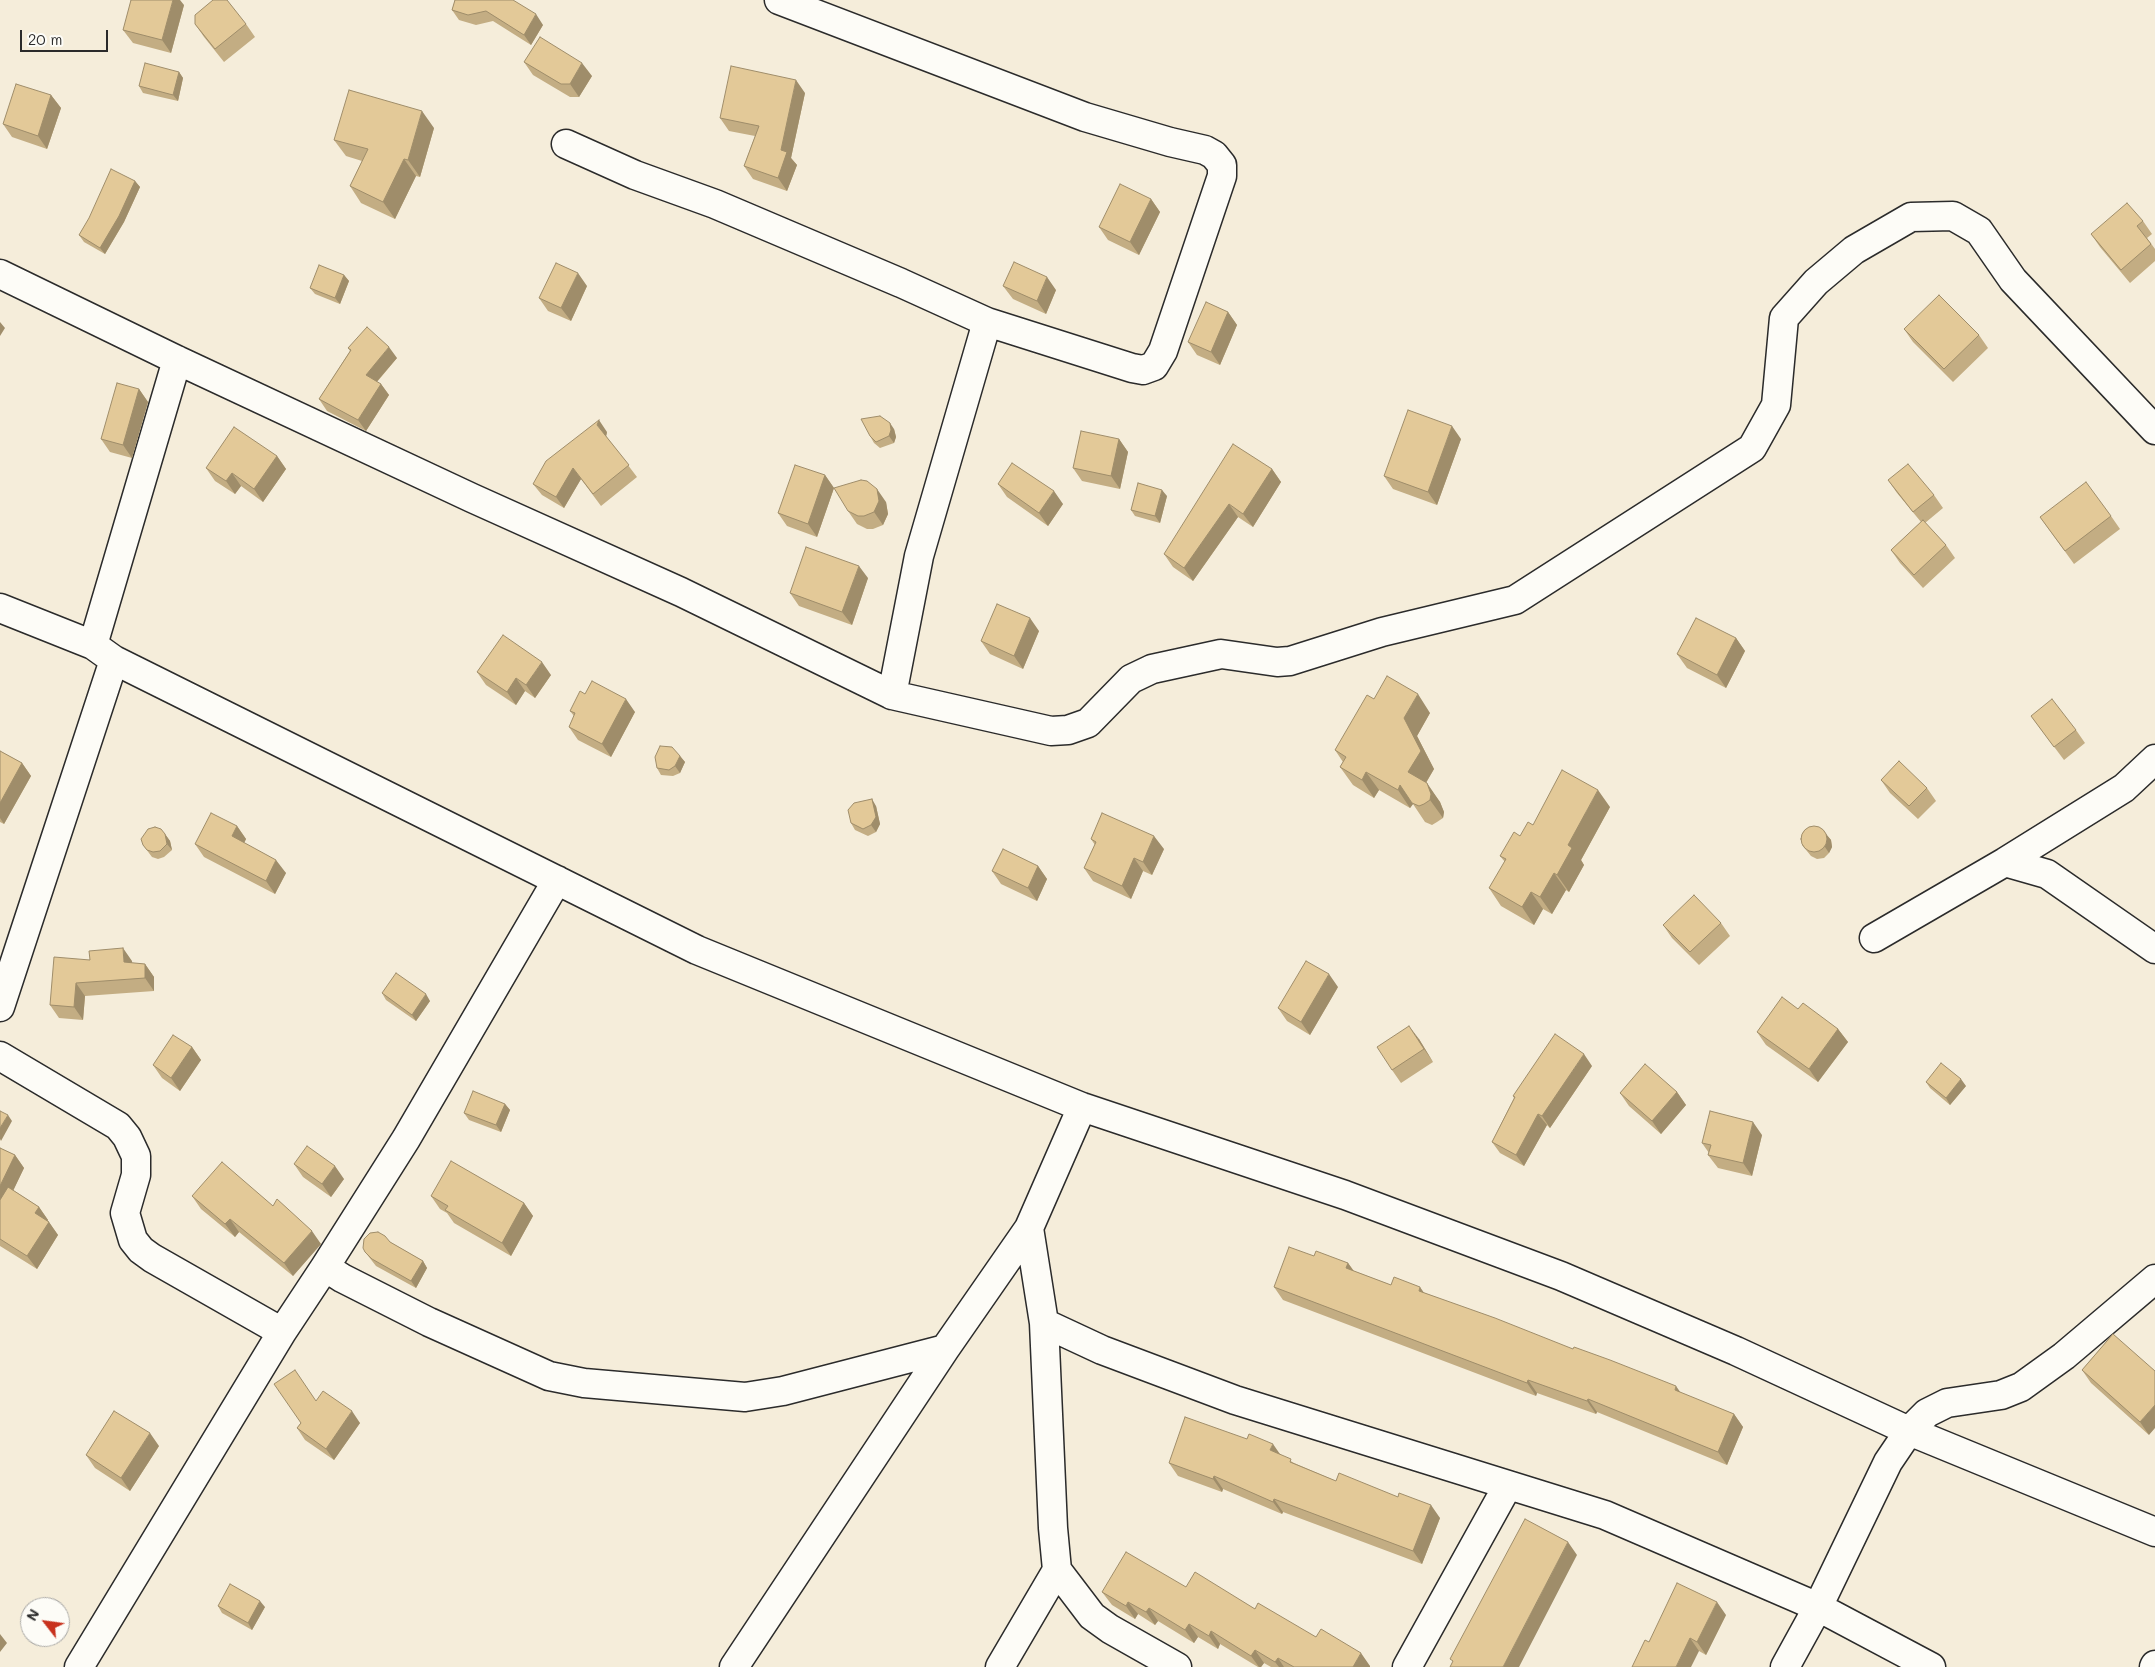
<!DOCTYPE html>
<html>
<head>
<meta charset="utf-8">
<style>
	body { margin:0 }
	#map { position:relative; width:2155px; height:1667px; overflow:hidden; background:#f5edda; font-family:Mali,sans-serif }
	canvas { display:block }
	.north { position:absolute; left:20px; top:1597px; width:50px; height:50px; box-sizing:border-box; background:#fdfcf7; border:1px solid #a9a8a5; border-radius:50%; rotate:300deg; font-size:14px; font-weight:700; line-height:20px; text-align:center; color:#2b2b2b }
	.north::after { content:''; display:block; margin:auto; width:18px; height:22px; background:#c8321e; clip-path:polygon(50% 0,100% 100%,50% 72%,0 100%) }
	.scale { position:absolute; left:20px; top:30px; width:88px; height:22px; box-sizing:border-box; border:2px solid #2b2b2b; border-top:0; padding-left:6px; font-size:15px; line-height:18px; white-space:nowrap; color:#2b2b2b; -webkit-text-stroke:4px #fdfcf7; paint-order:stroke }
</style>
</head>
<body>
<div id="map">
<canvas width="2155" height="1667"></canvas>
<div class="north">N</div>
<div class="scale">20 m</div>
</div>
<script>
const ctx = document.querySelector('canvas').getContext('2d');
ctx.lineJoin = 'round';
const shape = rows => new Path2D(rows.map(r => 'M' + r).join(''));
function trace(path, color, width, dash) { ctx.strokeStyle = color; ctx.lineWidth = width; ctx.lineCap = dash ? 'butt' : 'round'; ctx.setLineDash(dash || []); ctx.stroke(path); }
function paint(path, color) { ctx.fillStyle = color; ctx.fill(path, 'evenodd'); }
const minor = shape([
	[566,144,635,175,715,204,901,283,987,322,1132,368,1143,370,1154,366,1163,351,1222,176,1222,165,1214,155,1205,150,1170,142,1085,117,779,0],
	[0,274,177,360,472,498,681,592,892,695],
	[987,322,919,556,892,695,1051,731,1068,730,1088,723,1131,679,1152,669,1221,654,1277,662,1290,661,1382,632,1515,600,1752,448,1776,405,1784,318,1816,282,1854,250,1911,217,1953,216,1979,231,2013,280,2155,430],
	[0,608,93,645,114,660,697,950,1082,1107,1345,1195,1561,1276,1736,1351,1909,1431,2155,1532],
	[93,645,177,360],
	[2005,862,2047,874,2155,949],
	[1874,938,2005,862,2124,788,2155,759],
	[0,1007,114,660],
	[0,1056,118,1126,127,1137,136,1156,136,1175,125,1213,133,1240,141,1250,152,1258,282,1332],
	[1029,1228,1044,1323,1053,1528,1057,1570,1092,1616,1110,1629,1177,1667],
	[325,1267,406,1139,557,880],
	[1044,1323,1102,1350,1235,1400,1605,1515,1818,1607,1931,1667],
	[79,1667,282,1332,325,1267,342,1278,429,1322,549,1376,584,1383,745,1397,783,1391,945,1349],
	[734,1667,945,1349,1029,1228,1082,1107],
	[1000,1667,1057,1570],
	[1407,1667,1508,1485],
	[1785,1667,1818,1607,1888,1462,1909,1431,1927,1413,1947,1403,2001,1395,2021,1387,2064,1356,2155,1279],
	[2154,1667,2155,1665]
]);
trace(minor, '#2b2b2b', 31);
trace(minor, '#fdfcf7', 28);
paint(shape([
	[455,0,543,25,531,45,493,21,476,25,459,20,452,10],
	[184,5,171,53,133,43,123,30],
	[195,24,246,24,255,37,224,62,204,37],
	[524,62,592,76,579,97,570,97,533,75],
	[179,72,183,78,178,101,143,93,139,86],
	[805,93,791,158,797,165,787,191,753,179,744,166,755,136,729,131,720,118],
	[51,95,61,108,47,149,12,137,3,124],
	[434,128,420,177,416,176,395,219,361,203,350,186,362,161,346,156,334,140],
	[135,181,140,187,124,222,105,254,84,242,79,235],
	[1151,199,1160,212,1139,255,1108,240,1099,227],
	[2143,221,2152,234,2147,238,2155,249,2155,261,2130,283,2100,247,2091,234],
	[344,275,349,281,340,304,315,294,310,288],
	[587,286,571,321,548,311,539,298],
	[1003,286,1056,290,1046,314,1013,299],
	[1228,312,1237,325,1220,365,1197,355,1188,342],
	[1904,329,1979,335,1988,348,1953,382,1913,342],
	[348,348,397,358,377,382,381,384,389,395,366,431,327,411,319,399,350,351],
	[139,389,148,402,132,458,110,452,101,439],
	[894,429,896,437,894,443,880,448,874,443,870,436],
	[607,432,606,436,637,477,601,506,581,479,564,508,542,495,533,484],
	[1119,439,1128,452,1120,489,1082,481,1073,468],
	[1461,439,1437,505,1393,489,1384,476],
	[277,456,286,469,263,502,241,486,235,494,215,481,206,468],
	[1272,469,1281,482,1253,527,1238,517,1193,581,1173,567,1164,554],
	[825,475,834,488,817,537,787,526,778,513],
	[1888,480,1934,495,1943,508,1925,523,1946,545,1955,558,1923,588,1900,563,1891,550,1921,522,1897,493],
	[998,484,1063,504,1048,526,1007,497],
	[1167,496,1160,523,1135,516,1131,510],
	[886,502,888,514,883,525,873,529,867,529,857,524,848,511],
	[2111,516,2120,529,2074,564,2040,517],
	[868,578,852,625,799,606,790,593],
	[1039,631,1023,669,990,654,981,641],
	[1736,638,1745,651,1726,688,1687,668,1677,654],
	[477,672,551,675,535,698,525,691,516,705,486,685],
	[585,694,635,712,611,757,578,740,569,727,574,716,570,711],
	[1374,699,1430,713,1417,736,1434,769,1426,783,1440,802,1444,812,1443,818,1437,822,1432,825,1425,822,1413,804,1410,808,1379,790,1374,798,1353,785,1340,767,1343,762,1335,750],
	[2031,716,2076,730,2085,743,2064,760],
	[0,751,22,763,31,776,4,824,0,822],
	[680,756,685,762,680,773,673,776,661,775,657,768],
	[1881,780,1927,788,1936,801,1918,819,1890,793],
	[876,806,880,824,876,832,868,836,855,830,851,823],
	[1610,807,1581,860,1584,865,1569,892,1566,890,1552,914,1543,909,1534,925,1501,906,1489,888,1505,862,1500,856,1520,836,1533,825],
	[237,826,246,839,244,843,286,873,275,894,204,857,195,844],
	[165,834,170,841,172,850,164,857,158,859,152,857,143,845],
	[1826,834,1831,840,1832,847,1829,853,1824,858,1817,859,1811,856,1802,845],
	[1091,839,1164,849,1152,875,1143,871,1131,899,1093,881,1084,868,1095,845],
	[1038,866,1047,879,1037,901,1001,884,992,871],
	[1721,923,1730,936,1699,965,1672,938,1663,925],
	[90,960,132,961,132,963,145,964,154,977,154,991,85,996,83,1020,59,1018,50,1005],
	[1338,987,1310,1035,1287,1021,1278,1008],
	[382,993,430,1001,416,1021,386,1000],
	[1798,1009,1838,1029,1848,1042,1818,1082,1766,1045,1757,1032],
	[1419,1039,1433,1062,1401,1083,1392,1070],
	[192,1047,201,1060,180,1091,162,1078,153,1065],
	[1592,1066,1550,1128,1547,1125,1524,1166,1500,1153,1492,1142,1514,1098,1513,1096],
	[1926,1082,1966,1086,1950,1105,1930,1088],
	[1677,1092,1686,1105,1661,1134,1629,1106,1620,1093],
	[505,1104,510,1110,501,1132,469,1120,464,1113],
	[1762,1135,1752,1176,1718,1168,1708,1155,1709,1153,1702,1143],
	[0,1148,15,1155,24,1168,13,1190,39,1207,48,1220,48,1221,58,1235,37,1269,0,1246],
	[294,1164,344,1179,331,1197,303,1177],
	[192,1196,273,1206,321,1244,293,1276,239,1232,235,1237,201,1209],
	[431,1196,524,1203,533,1216,511,1256,454,1223,447,1213,440,1209],
	[390,1242,423,1261,427,1268,416,1288,376,1266,365,1252],
	[1314,1256,1348,1263,1354,1271,1391,1285,1425,1293,1734,1414,1743,1427,1727,1465,1597,1412,1596,1414,1537,1393,1536,1396,1283,1300,1274,1287],
	[2113,1334,2149,1435,2091,1383,2082,1370],
	[316,1401,360,1423,334,1460,305,1440,297,1428],
	[159,1446,130,1491,95,1468,86,1455],
	[1279,1454,1294,1463,1336,1481,1440,1518,1422,1564,1283,1512,1282,1514,1223,1489,1222,1492,1178,1476,1169,1463],
	[1186,1587,1255,1609,1316,1637,1370,1666,1370,1667,1271,1667,1264,1663,1261,1667,1258,1667,1220,1644,1218,1649,1198,1637,1194,1643,1158,1621,1155,1625,1138,1614,1135,1619,1112,1605,1102,1592],
	[218,1606,265,1607,252,1630,222,1613],
	[1726,1615,1706,1655,1699,1651,1649,1642]
]), '#c3ad83');
paint(shape([
	[173,0,180,0,184,5,171,53,162,40],
	[536,14,543,25,531,45,524,35],
	[582,63,592,76,579,97,570,84],
	[179,72,183,78,178,101,173,95],
	[796,80,805,93,791,158,797,165,787,191,778,178,781,150],
	[51,95,61,108,47,149,38,136],
	[422,111,434,128,420,177,408,160],
	[404,159,416,176,395,219,383,202],
	[135,181,140,187,124,222,105,254,100,248],
	[1151,199,1160,212,1139,255,1130,242],
	[578,273,587,286,571,321,561,308],
	[344,275,349,281,340,304,335,298],
	[1047,277,1056,290,1046,314,1037,301],
	[1228,312,1237,325,1220,365,1211,352],
	[0,322,5,328,0,336],
	[389,347,397,358,373,386,366,375],
	[381,384,389,395,366,431,358,420],
	[139,389,148,402,132,458,123,445],
	[599,420,607,432,606,437,597,425],
	[890,423,894,429,896,437,894,443,889,436],
	[1452,426,1461,439,1437,505,1428,492],
	[1119,439,1128,452,1120,489,1111,476],
	[277,456,286,469,263,502,254,489],
	[573,468,581,479,564,508,556,497],
	[1272,469,1281,482,1253,527,1243,514],
	[232,473,241,486,235,494,226,481],
	[825,475,834,488,817,537,808,524],
	[877,489,886,502,888,514,883,525,874,512],
	[1162,490,1167,496,1160,523,1155,516],
	[1054,491,1063,504,1048,526,1039,513],
	[1229,504,1238,517,1193,581,1184,568],
	[859,566,868,578,852,625,842,612],
	[1030,618,1039,631,1023,669,1014,656],
	[1736,638,1745,651,1726,688,1717,675],
	[542,662,551,675,535,698,526,685],
	[516,678,525,691,516,705,507,692],
	[1418,694,1430,713,1417,736,1434,769,1421,791,1408,772,1404,718],
	[626,699,635,712,611,757,602,744],
	[680,756,685,762,680,773,675,766],
	[22,763,31,776,4,824,0,818,0,803],
	[1366,772,1379,790,1374,798,1362,780],
	[1427,783,1440,802,1444,812,1443,818,1430,800],
	[1400,785,1413,804,1410,808,1398,790],
	[1598,790,1610,807,1581,860,1584,865,1569,892,1557,875,1568,845],
	[872,799,876,806,880,824,876,832,871,825],
	[237,826,246,839,241,849,232,836],
	[165,834,170,841,172,850,167,844],
	[1826,834,1831,840,1832,847,1829,853,1825,847],
	[1154,836,1164,849,1152,875,1143,862],
	[1134,858,1143,871,1131,899,1122,886],
	[276,860,286,873,275,894,266,881],
	[1038,866,1047,879,1037,901,1028,888],
	[1554,873,1566,890,1552,914,1540,897],
	[1531,892,1543,909,1534,925,1522,907],
	[123,948,132,961,133,975,124,962],
	[145,964,154,977,154,991,145,978],
	[1329,974,1338,987,1310,1035,1301,1022],
	[76,983,85,996,83,1020,74,1007],
	[426,994,430,1001,416,1021,412,1015],
	[1409,1026,1419,1039,1433,1062,1424,1049],
	[1838,1029,1848,1042,1818,1082,1809,1069],
	[192,1047,201,1060,180,1091,171,1078],
	[1584,1054,1592,1066,1550,1128,1542,1116],
	[1961,1079,1966,1086,1950,1105,1946,1098],
	[1677,1092,1686,1105,1661,1134,1652,1121],
	[505,1104,510,1110,501,1132,496,1125],
	[1538,1114,1547,1125,1524,1166,1516,1155],
	[8,1115,12,1121,1,1141,0,1139,0,1128],
	[1753,1122,1762,1135,1752,1176,1743,1163],
	[15,1155,24,1168,5,1208,0,1201,0,1186],
	[335,1166,344,1179,331,1197,322,1184],
	[524,1203,533,1216,511,1256,502,1243],
	[39,1207,48,1220,44,1226,35,1213],
	[230,1219,239,1232,235,1237,225,1224],
	[49,1222,58,1235,37,1269,27,1256],
	[312,1231,321,1244,293,1276,284,1263],
	[423,1261,427,1268,416,1288,411,1281],
	[1348,1263,1357,1276,1346,1268],
	[1420,1287,1429,1300,1419,1291],
	[1528,1380,1537,1393,1536,1396,1527,1383],
	[1676,1386,1685,1399,1675,1390],
	[1588,1399,1597,1412,1596,1414,1587,1401],
	[2155,1405,2155,1428,2149,1435,2140,1422],
	[352,1411,360,1423,334,1460,326,1449],
	[1734,1414,1743,1427,1727,1465,1718,1452],
	[150,1433,159,1446,130,1491,121,1478],
	[1273,1444,1282,1457,1270,1450],
	[1214,1476,1223,1489,1222,1492,1213,1479],
	[1274,1499,1283,1512,1282,1514,1273,1502],
	[1431,1505,1440,1518,1422,1564,1413,1551],
	[1568,1542,1577,1555,1519,1667,1503,1667],
	[260,1601,265,1607,252,1630,248,1623],
	[1128,1602,1138,1614,1135,1619,1126,1606],
	[1717,1602,1726,1615,1706,1655,1697,1642],
	[1149,1608,1158,1621,1155,1625,1146,1612],
	[1189,1624,1198,1637,1194,1643,1185,1630],
	[1211,1631,1220,1644,1218,1649,1209,1636],
	[0,1634,7,1643,0,1652],
	[1690,1638,1699,1651,1691,1667,1676,1667],
	[1255,1650,1264,1663,1261,1667,1259,1667,1251,1656],
	[1361,1653,1370,1666,1370,1667,1353,1667],
	[1278,1658,1284,1667,1279,1667,1275,1662]
]), '#9f8d6a');
const building = shape([
	[131,0,173,0,162,40,123,30,131,0],
	[213,0,227,0,246,24,215,49,195,24,195,15,213,0],
	[455,0,513,0,536,14,524,35,486,11,468,15,452,10,455,0],
	[540,37,582,63,570,84,561,84,524,62,540,37],
	[145,63,179,72,173,95,139,86,145,63],
	[731,66,796,80,781,150,787,152,778,178,744,166,759,126,720,118,731,66],
	[16,84,51,95,38,136,3,124,16,84],
	[349,90,422,111,408,160,404,159,383,202,350,186,368,149,334,140,349,90],
	[111,169,135,181,119,216,100,248,79,235,89,218,111,169],
	[1120,184,1151,199,1130,242,1099,227,1120,184],
	[2127,203,2143,221,2137,226,2151,244,2121,270,2091,234,2127,203],
	[1014,262,1047,277,1037,301,1003,286,1014,262],
	[556,263,578,273,561,308,539,298,556,263],
	[319,265,344,275,335,298,310,288,319,265],
	[1939,295,1979,335,1944,369,1904,329,1939,295],
	[1206,302,1228,312,1211,352,1188,342,1206,302],
	[367,327,389,347,366,375,381,384,358,420,319,399,351,350,348,348,367,327],
	[117,383,139,389,123,445,101,439,117,383],
	[1408,410,1452,426,1428,492,1384,476,1408,410],
	[880,416,890,423,891,430,889,436,876,442,870,436,861,419,880,416],
	[599,420,597,425,629,465,593,494,573,468,556,497,533,484,546,461,599,420],
	[234,427,277,456,254,489,232,473,226,481,206,468,234,427],
	[1081,431,1119,439,1111,476,1073,468,1081,431],
	[1233,444,1272,469,1243,514,1229,504,1184,568,1164,554,1233,444],
	[1012,463,1054,491,1039,513,998,484,1012,463],
	[1908,464,1934,495,1913,512,1888,480,1908,464],
	[795,465,825,475,808,524,778,513,795,465],
	[861,480,867,481,877,489,879,501,874,512,864,516,858,516,848,511,834,488,861,480],
	[2086,482,2111,516,2065,551,2040,517,2086,482],
	[1138,483,1162,490,1155,516,1131,510,1138,483],
	[1923,520,1946,545,1914,575,1891,550,1923,520],
	[806,547,859,566,842,612,790,593,806,547],
	[997,604,1030,618,1014,656,981,641,997,604],
	[1696,618,1736,638,1717,675,1677,654,1696,618],
	[503,635,542,662,526,685,516,678,507,692,477,672,503,635],
	[1387,676,1418,694,1404,718,1421,751,1408,772,1427,783,1431,794,1430,800,1424,804,1419,806,1412,803,1400,785,1398,790,1366,772,1362,780,1340,767,1346,757,1335,750,1367,695,1374,699,1387,676],
	[592,681,626,699,602,744,569,727,575,713,570,711,580,691,585,694,592,681],
	[2052,699,2076,730,2054,747,2031,716,2052,699],
	[660,746,672,747,680,756,675,766,669,770,657,768,655,757,660,746],
	[0,751,22,763,0,803,0,751],
	[1899,761,1927,788,1909,806,1881,780,1899,761],
	[1562,770,1598,790,1568,845,1572,848,1557,875,1554,873,1540,897,1531,892,1522,907,1489,888,1506,859,1500,856,1514,832,1520,836,1528,822,1533,825,1562,770],
	[872,799,876,817,871,825,863,829,851,823,848,810,854,803,872,799],
	[211,813,237,826,232,836,276,860,266,881,195,844,211,813],
	[1102,813,1154,836,1143,862,1134,858,1122,886,1084,868,1096,842,1091,839,1102,813],
	'1801 839a13 13 0 1 1 26 0a13 13 0 1 1-26 0Z',
	[155,827,161,829,165,834,167,844,160,851,153,852,147,850,143,845,141,839,148,829,155,827],
	[1003,849,1038,866,1028,888,992,871,1003,849],
	[1694,895,1721,923,1690,952,1663,925,1694,895],
	[123,948,124,962,145,964,145,978,76,983,74,1007,50,1005,54,957,90,960,89,951,123,948],
	[1306,961,1329,974,1301,1022,1278,1008,1306,961],
	[396,973,426,994,412,1015,382,993,396,973],
	[1782,997,1798,1009,1803,1003,1838,1029,1809,1069,1757,1032,1782,997],
	[1409,1026,1424,1049,1392,1070,1377,1047,1409,1026],
	[1555,1034,1584,1054,1542,1116,1538,1114,1516,1155,1492,1142,1515,1097,1513,1096,1555,1034],
	[173,1035,192,1047,171,1078,153,1065,173,1035],
	[1941,1063,1961,1079,1946,1098,1926,1082,1941,1063],
	[1645,1064,1677,1092,1652,1121,1620,1093,1645,1064],
	[473,1091,505,1104,496,1125,464,1113,473,1091],
	[0,1111,8,1115,0,1128,0,1111],
	[1710,1111,1753,1122,1743,1163,1708,1155,1711,1145,1702,1143,1710,1111],
	[307,1146,335,1166,322,1184,294,1164,307,1146],
	[0,1148,15,1155,0,1186,0,1148],
	[451,1161,524,1203,502,1243,445,1210,448,1206,431,1196,451,1161],
	[222,1162,273,1206,277,1199,312,1231,284,1263,230,1219,225,1224,192,1196,222,1162],
	[8,1187,39,1207,35,1213,49,1222,27,1256,0,1239,0,1200,8,1187],
	[378,1232,385,1236,390,1242,423,1261,411,1281,372,1259,365,1252,363,1248,364,1239,370,1233,378,1232],
	[1289,1247,1314,1256,1316,1251,1348,1263,1346,1268,1391,1285,1394,1277,1420,1287,1419,1291,1495,1318,1573,1349,1574,1347,1610,1360,1676,1386,1675,1390,1734,1414,1718,1452,1588,1399,1587,1401,1528,1380,1527,1383,1274,1287,1289,1247],
	[2113,1334,2155,1371,2155,1405,2140,1422,2082,1370,2113,1334],
	[295,1370,316,1401,323,1391,352,1411,326,1449,297,1428,301,1423,274,1384,295,1370],
	[114,1411,150,1433,121,1478,86,1455,114,1411],
	[1185,1417,1247,1439,1249,1434,1273,1444,1270,1450,1291,1459,1290,1462,1336,1481,1339,1473,1398,1497,1399,1493,1431,1505,1413,1551,1274,1499,1273,1502,1214,1476,1213,1479,1169,1463,1185,1417],
	[1525,1519,1568,1542,1503,1667,1450,1667,1453,1661,1450,1659,1525,1519],
	[1126,1552,1186,1587,1195,1572,1255,1609,1258,1603,1316,1637,1321,1629,1361,1653,1353,1667,1294,1667,1278,1658,1275,1662,1255,1650,1251,1656,1211,1631,1209,1636,1189,1624,1185,1630,1149,1608,1146,1612,1128,1602,1126,1606,1102,1592,1126,1552],
	[1677,1583,1717,1602,1697,1642,1690,1638,1676,1667,1632,1667,1645,1640,1649,1642,1677,1583],
	[230,1584,260,1601,248,1623,218,1606,230,1584]
]);
paint(building, '#e3c998');
trace(building, '#9f8d6a', 1);
</script>
</body>
</html>
